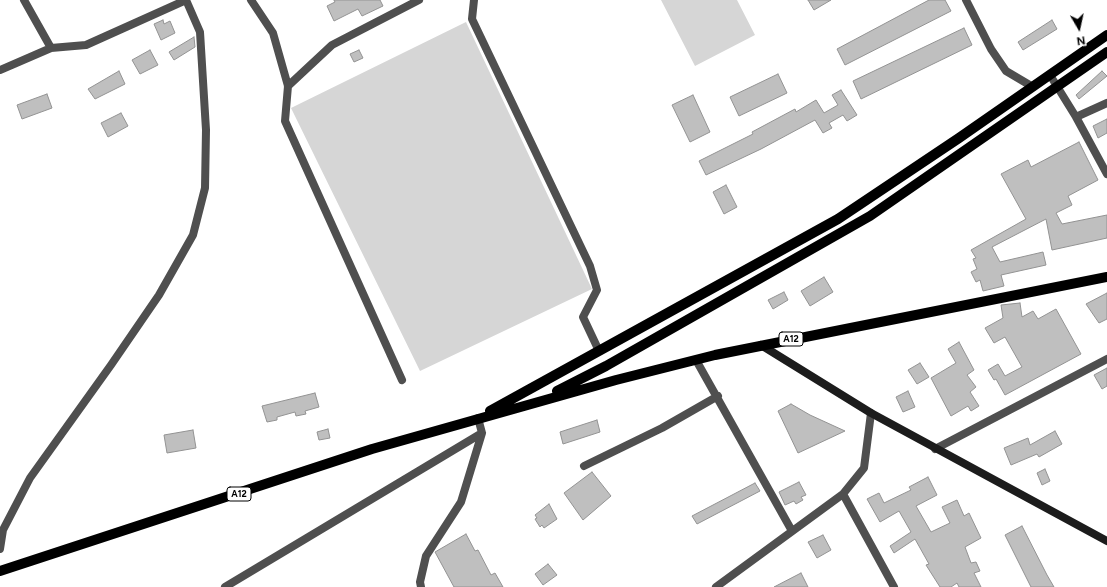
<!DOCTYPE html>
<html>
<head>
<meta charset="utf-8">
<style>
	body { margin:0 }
	#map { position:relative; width:1107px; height:587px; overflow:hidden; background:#fff; font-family:Figtree,sans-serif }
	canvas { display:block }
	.north { position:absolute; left:1059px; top:8px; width:40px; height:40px; -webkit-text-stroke:3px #fff; paint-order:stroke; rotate:171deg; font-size:11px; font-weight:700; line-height:16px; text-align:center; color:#000 }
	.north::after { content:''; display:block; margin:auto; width:14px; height:18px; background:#000; clip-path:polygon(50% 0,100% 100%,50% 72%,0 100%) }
</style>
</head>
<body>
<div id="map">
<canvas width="1107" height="587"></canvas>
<div class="north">N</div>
</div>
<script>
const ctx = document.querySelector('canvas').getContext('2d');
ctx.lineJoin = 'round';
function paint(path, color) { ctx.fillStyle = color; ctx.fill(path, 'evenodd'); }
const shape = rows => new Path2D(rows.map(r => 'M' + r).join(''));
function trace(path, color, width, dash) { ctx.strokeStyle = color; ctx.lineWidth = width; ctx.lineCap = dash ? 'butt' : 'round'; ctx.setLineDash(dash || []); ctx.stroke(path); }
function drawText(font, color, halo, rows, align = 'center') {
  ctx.font = font + ' Figtree,sans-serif'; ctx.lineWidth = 4; ctx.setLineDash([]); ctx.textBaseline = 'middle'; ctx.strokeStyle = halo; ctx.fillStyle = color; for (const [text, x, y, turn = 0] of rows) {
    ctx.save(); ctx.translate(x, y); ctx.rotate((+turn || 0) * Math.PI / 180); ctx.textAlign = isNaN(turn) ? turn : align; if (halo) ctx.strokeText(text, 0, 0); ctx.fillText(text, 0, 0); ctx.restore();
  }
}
paint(shape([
	[661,0,737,0,755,35,695,66],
	[466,22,592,289,420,371,291,108]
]), '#d6d6d6');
const building = shape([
	[334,0,380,0,383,6,362,16,358,9,334,21,327,6,335,2,334,0],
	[808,0,831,0,814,10,808,0],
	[929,0,945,0,951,11,845,65,837,49,929,0],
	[163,20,164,24,170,21,175,33,161,40,154,24,163,20],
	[1052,20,1057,29,1023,50,1018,42,1052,20],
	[964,28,972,45,861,99,853,81,964,28],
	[194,37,195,47,174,60,169,52,194,37],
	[150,50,158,65,140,74,132,60,150,50],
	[359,50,363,58,354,62,350,54,359,50],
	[119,71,125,84,95,99,88,89,119,71],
	[1102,71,1107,76,1079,99,1076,95,1102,71],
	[778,74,787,93,739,116,730,97,778,74],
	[841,90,857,115,847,121,843,115,829,123,832,128,823,133,815,120,761,149,706,175,699,161,753,134,752,132,795,109,796,112,816,100,824,113,838,105,832,95,841,90],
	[47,94,52,108,22,119,17,105,47,94],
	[693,95,710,132,690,142,672,105,693,95],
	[121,113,128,126,108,137,101,123,121,113],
	[1107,119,1107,133,1098,138,1093,126,1107,119],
	[1079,142,1098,180,1068,196,1072,205,1056,213,1062,224,1107,215,1107,238,1052,250,1046,219,992,247,1000,262,1043,252,1046,265,1001,275,1004,286,983,291,980,280,976,282,971,272,977,269,973,259,976,258,971,250,1026,219,1001,174,1028,160,1031,167,1079,142],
	[726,185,737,207,724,214,713,192,726,185],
	[824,277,833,292,810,306,801,291,824,277],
	[784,292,788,300,773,309,768,300,784,292],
	[1107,293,1107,319,1099,323,1086,304,1107,293],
	[1020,303,1022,317,1033,311,1038,319,1056,309,1081,354,1005,395,996,379,994,380,988,370,998,364,1005,376,1022,367,1005,337,994,343,985,328,1003,318,1001,305,1020,303],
	[959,342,974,370,967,375,976,387,970,392,979,406,971,411,968,406,951,416,931,378,956,363,948,349,959,342],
	[920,363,929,377,917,384,908,370,920,363],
	[1107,368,1107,386,1102,389,1094,375,1107,368],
	[908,391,915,407,903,412,896,397,908,391],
	[315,393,319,407,305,411,306,414,296,416,295,412,277,417,277,420,267,422,262,406,315,393],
	[791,404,810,415,845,431,798,453,778,411,791,404],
	[597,420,600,432,563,444,560,432,597,420],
	[328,429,330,438,319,440,317,432,328,429],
	[193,430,196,448,167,453,164,435,193,430],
	[1055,431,1062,444,1039,457,1037,454,1011,465,1004,448,1028,438,1030,445,1055,431],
	[1045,469,1050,481,1042,485,1037,473,1045,469],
	[592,472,611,496,583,520,564,493,592,472],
	[928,477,937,495,916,506,931,532,950,523,942,507,957,500,964,516,969,513,981,538,965,547,971,563,976,562,980,571,974,573,981,587,959,587,957,583,951,587,940,587,926,565,929,564,915,539,894,553,890,546,911,532,899,511,880,522,867,499,879,493,884,503,911,490,909,487,928,477],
	[799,482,806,495,801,497,803,500,796,504,794,501,785,505,779,492,799,482],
	[755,483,760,491,697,524,692,516,755,483],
	[549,504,557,519,544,528,542,525,540,527,535,519,537,518,535,515,549,504],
	[1022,526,1047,575,1054,587,1031,587,1005,535,1022,526],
	[466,534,475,551,478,550,491,575,495,573,503,587,454,587,435,552,466,534],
	[823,535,831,550,817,558,808,542,823,535],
	[548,564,557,575,543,585,535,574,548,564],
	[801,573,808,587,774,587,801,573]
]);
paint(building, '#bfbfbf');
trace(building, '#939393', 1);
trace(shape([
	[24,0,51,48],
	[251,0,273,33,288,86,285,121,402,380],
	[474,0,472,19,590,266,597,290,583,317,599,351],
	[966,0,991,49,1006,71,1033,87],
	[0,70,51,48,86,45,186,0],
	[1050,75,1076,117,1107,174],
	[288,86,332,45,419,0],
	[1076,117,1107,103],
	[696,360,792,531],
	[935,449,1107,359],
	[584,466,662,428,718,396],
	[843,494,894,587],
	[0,549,3,530,30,478,111,365,159,295,193,235,205,188,206,130,200,32,186,0],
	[225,587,482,433,478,418],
	[421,587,420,582,426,556,461,502,482,433],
	[716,587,843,494,864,468,871,413]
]), '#4f4f4f', 8);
trace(shape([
	[761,345,871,413,1107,541]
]), '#1c1c1c', 8);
trace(shape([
	[557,391,606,366,870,216,1107,52],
	[490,411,838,219,959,138,1107,35],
	[0,571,372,449,616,380,715,355,1107,277]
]), '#000', 10);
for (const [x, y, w] of [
	[791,339,24],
	[239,494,24]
]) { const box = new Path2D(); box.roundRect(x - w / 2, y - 7, w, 14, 3); ctx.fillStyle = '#fff'; ctx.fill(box); trace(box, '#000', 1); }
drawText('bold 9px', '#000', null, [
	["A12",791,339],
	["A12",239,494]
]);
</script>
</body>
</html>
